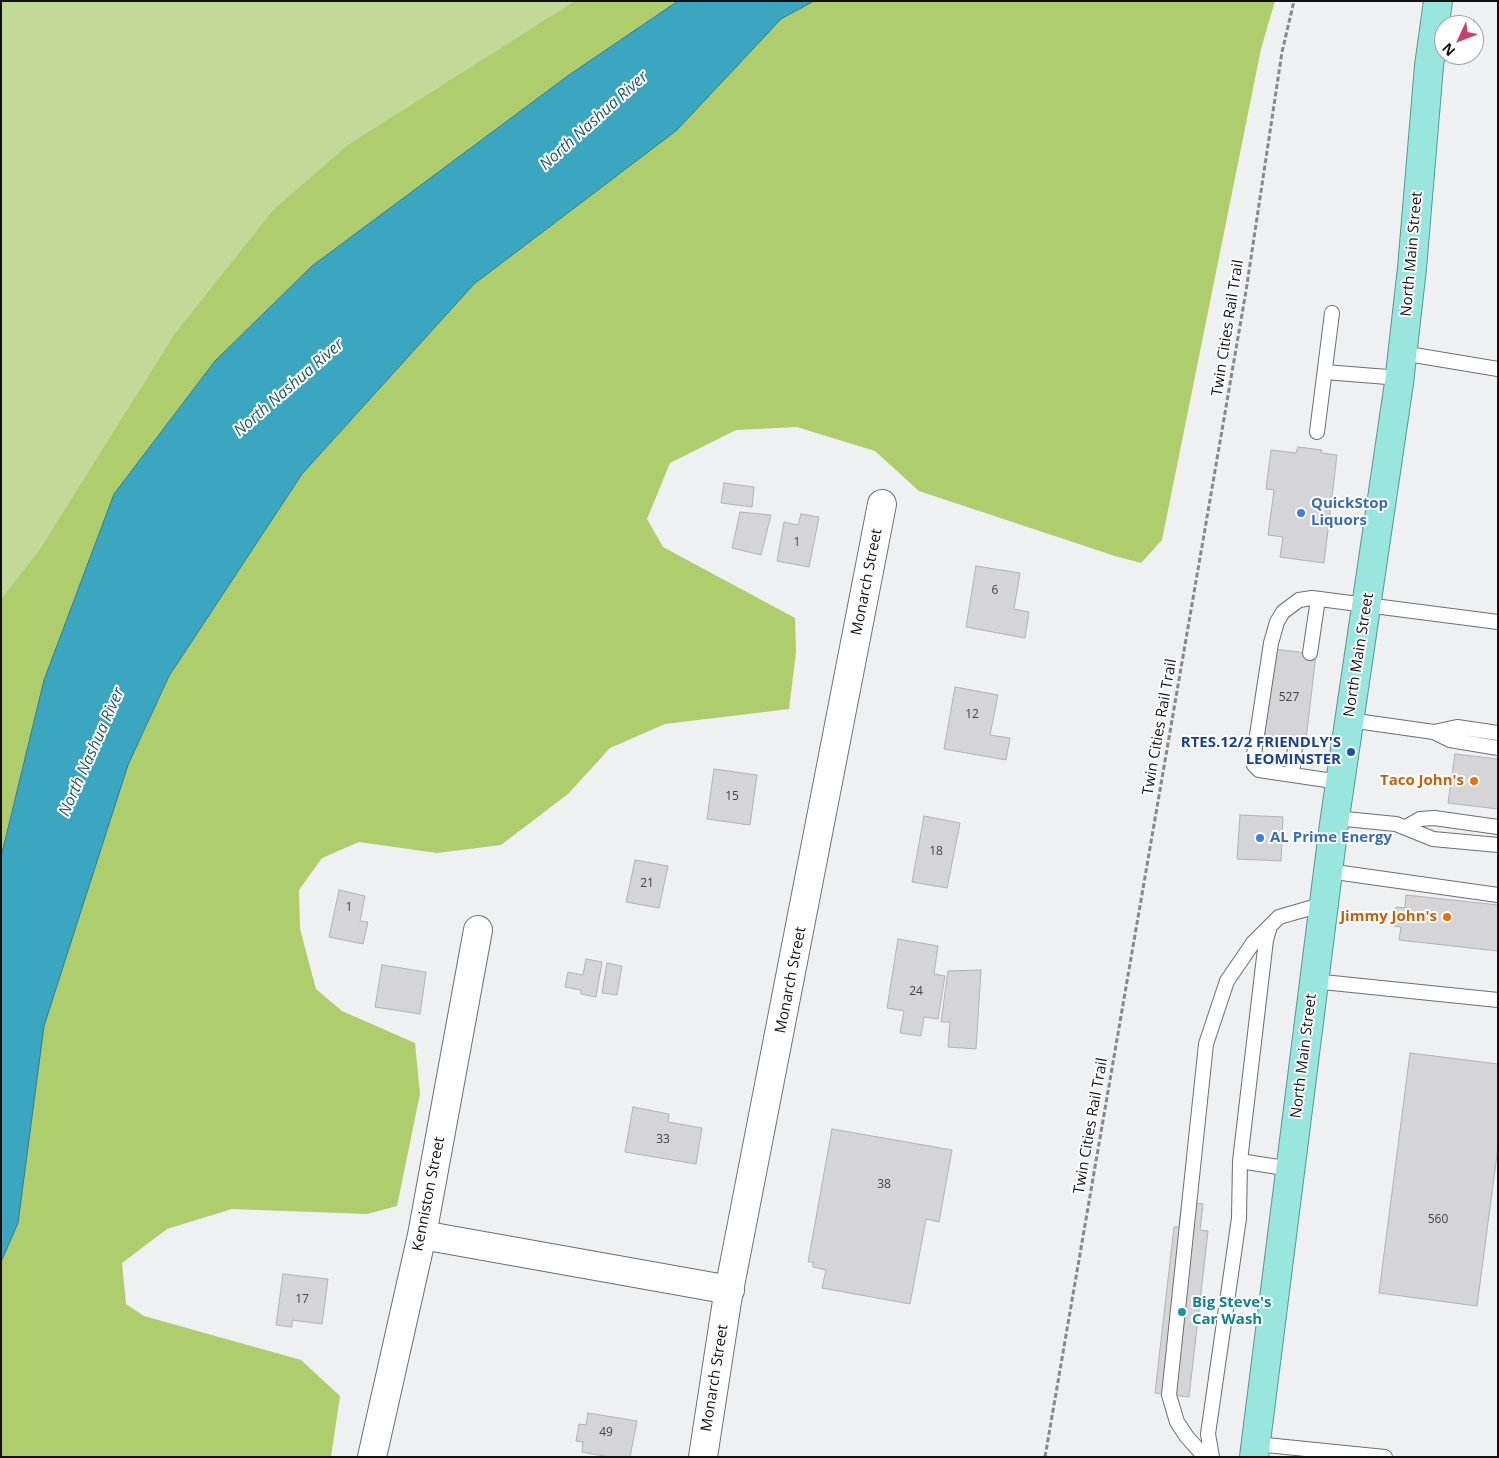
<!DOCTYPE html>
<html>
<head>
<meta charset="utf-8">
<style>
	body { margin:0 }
	#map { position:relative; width:1499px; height:1458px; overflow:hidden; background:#eff0f2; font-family:"Open Sans",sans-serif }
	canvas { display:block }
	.frame { position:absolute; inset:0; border:2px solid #121213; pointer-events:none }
	.north { position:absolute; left:1434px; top:15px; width:50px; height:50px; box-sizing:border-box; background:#fff; border:1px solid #a0a0a1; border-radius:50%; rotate:227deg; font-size:14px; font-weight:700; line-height:20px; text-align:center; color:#121213 }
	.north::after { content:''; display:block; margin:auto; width:18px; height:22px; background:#ca3e6f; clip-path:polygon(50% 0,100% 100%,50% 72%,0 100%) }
</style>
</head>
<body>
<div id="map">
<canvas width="1499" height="1458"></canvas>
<div class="frame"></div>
<div class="north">N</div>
</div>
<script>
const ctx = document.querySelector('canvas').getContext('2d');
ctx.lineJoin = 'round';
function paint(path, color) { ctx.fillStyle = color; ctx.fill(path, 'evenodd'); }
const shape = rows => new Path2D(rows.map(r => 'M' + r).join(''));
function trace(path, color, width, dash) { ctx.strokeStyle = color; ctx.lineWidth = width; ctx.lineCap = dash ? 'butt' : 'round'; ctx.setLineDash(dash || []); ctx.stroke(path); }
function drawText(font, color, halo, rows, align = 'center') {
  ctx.font = font + ' "Open Sans",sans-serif'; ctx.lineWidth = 4; ctx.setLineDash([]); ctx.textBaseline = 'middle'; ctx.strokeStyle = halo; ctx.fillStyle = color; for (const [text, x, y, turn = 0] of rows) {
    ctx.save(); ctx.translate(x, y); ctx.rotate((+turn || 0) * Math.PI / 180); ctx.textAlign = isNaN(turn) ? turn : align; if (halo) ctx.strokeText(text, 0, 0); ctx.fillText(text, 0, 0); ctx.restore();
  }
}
paint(shape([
	[1,1,575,1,272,211,175,333,39,550,1,599]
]), '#c2d997');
paint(shape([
	[575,1,678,1,569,75,312,266,215,361,114,494,44,680,1,857,1,599,39,550,175,333,272,211,348,145],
	[814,1,1275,1,1261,49,1162,540,1141,563,1115,556,919,491,875,451,797,427,736,430,670,463,647,519,663,547,795,618,796,652,789,709,665,724,610,748,568,794,501,845,437,853,359,842,322,858,299,890,300,929,316,989,342,1011,415,1043,420,1094,397,1206,367,1214,232,1209,167,1229,122,1263,126,1304,144,1316,301,1360,340,1396,331,1457,1,1457,1,1262,18,1223,44,1026,128,765,169,676,302,474,474,284,677,130,781,19]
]), '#aecd6c');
const water = shape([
	[678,1,814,1,781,19,677,130,474,284,302,474,169,676,128,765,44,1026,18,1223,1,1262,1,857,44,680,114,494,215,361,312,266,569,75,678,1]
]);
paint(water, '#3aa6c0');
trace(water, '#2e7a8c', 1);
const building = shape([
	[1298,447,1322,450,1321,453,1337,455,1324,563,1280,557,1283,537,1268,535,1274,490,1266,489,1271,450,1296,453,1298,447],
	[724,483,754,487,752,507,721,503,724,483],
	[740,512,771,515,761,555,732,548,740,512],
	[801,514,819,517,809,567,777,561,784,522,798,525,801,514],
	[976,566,1020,573,1014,609,1029,612,1025,638,966,627,976,566],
	[1274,649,1316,654,1305,748,1263,743,1274,649],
	[955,687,998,695,990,735,1010,738,1006,760,944,749,955,687],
	[1455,754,1498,759,1498,809,1448,803,1455,754],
	[714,769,757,775,750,825,707,819,714,769],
	[1240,815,1283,817,1281,861,1237,859,1240,815],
	[924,816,960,823,947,888,912,882,924,816],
	[635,860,668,866,659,908,626,902,635,860],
	[339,890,365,896,360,921,368,922,363,944,329,937,339,890],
	[1406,895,1498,905,1498,951,1399,940,1401,927,1394,926,1396,907,1405,908,1406,895],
	[898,939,938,946,934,974,945,976,938,1019,924,1017,921,1036,900,1033,904,1011,887,1008,898,939],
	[586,959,602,962,596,997,581,994,581,990,565,987,568,972,583,975,586,959],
	[607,963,622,966,617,995,602,993,607,963],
	[382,965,426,972,420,1014,375,1007,382,965],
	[981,970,976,1049,948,1047,950,1022,941,1022,948,971,981,970],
	[1410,1053,1498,1064,1498,1147,1477,1306,1379,1293,1410,1053],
	[633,1107,669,1114,668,1122,702,1128,696,1164,625,1152,633,1107],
	[832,1129,952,1150,939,1222,926,1219,910,1304,822,1288,826,1270,813,1267,813,1262,808,1262,832,1129],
	[1182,1201,1203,1204,1200,1230,1208,1231,1189,1397,1155,1393,1174,1227,1179,1227,1182,1201],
	[283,1274,328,1279,322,1324,292,1320,292,1327,276,1325,283,1274],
	[588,1413,637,1421,630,1457,609,1457,582,1452,583,1442,576,1441,579,1424,586,1425,588,1413]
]);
paint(building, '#d5d5d7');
trace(building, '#b2b1b3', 1);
const service = shape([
	[1402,353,1498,369],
	[1325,372,1400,378],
	[1317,432,1332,313],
	[1310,653,1318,599],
	[1349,720,1434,732,1457,727,1498,733],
	[1434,732,1450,740,1498,748],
	[1292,775,1295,747],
	[1340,782,1259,770,1254,765,1253,761,1271,643,1277,622,1283,612,1299,600,1312,598,1498,622],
	[1335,818,1396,824,1433,839,1498,845],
	[1406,827,1420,819,1434,818,1498,827],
	[1328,871,1498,895],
	[1313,981,1498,1000],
	[1291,1169,1240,1161,1266,940,1270,926,1279,917,1324,904],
	[1256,1444,1385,1457],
	[1205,1457,1187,1437,1177,1422,1169,1395,1206,1044,1227,981,1253,943,1270,926],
	[1212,1457,1208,1434,1239,1218,1240,1161]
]);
const minor = shape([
	[422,1235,730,1290],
	[372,1457,422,1235,478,930],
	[703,1457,727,1301,882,504]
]);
const trunk = shape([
	[1254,1457,1334,824,1399,383,1412,268,1429,66,1438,1]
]);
trace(service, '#6e6e70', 16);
trace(minor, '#6e6e70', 30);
trace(trunk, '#589792', 30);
trace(shape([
	[1045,1457,1246,291,1282,52,1294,1]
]), '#88888a', 3, [5, 2.5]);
trace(service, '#fff', 14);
trace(minor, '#fff', 28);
trace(trunk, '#98e6de', 28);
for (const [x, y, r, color] of [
	[1301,513,5,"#3f7fe0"],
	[1351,752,5,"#1a4fb4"],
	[1474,781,5,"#e8710a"],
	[1260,838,5,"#3f7fe0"],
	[1447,917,5,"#e8710a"],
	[1182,1312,5,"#0f9aa8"]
]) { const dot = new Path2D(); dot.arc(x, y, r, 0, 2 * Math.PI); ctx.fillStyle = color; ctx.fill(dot); trace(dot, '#fff', 2); }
drawText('12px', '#434344', null, [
	["1",797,543],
	["6",995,591],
	["527",1289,698],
	["12",972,715],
	["15",732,797],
	["18",936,852],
	["21",647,884],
	["1",349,908],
	["24",916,992],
	["33",663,1140],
	["38",884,1185],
	["560",1438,1220],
	["17",302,1300],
	["49",606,1433]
]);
drawText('15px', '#121213', '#fff', [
	["North Main Street",1412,254,-85],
	["Twin Cities Rail Trail",1228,328,-81],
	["Monarch Street",867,582,-79],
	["North Main Street",1359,655,-81],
	["Twin Cities Rail Trail",1160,727,-80],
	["Monarch Street",791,980,-79],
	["North Main Street",1304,1056,-83],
	["Twin Cities Rail Trail",1091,1126,-80],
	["Kenniston Street",429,1194,-79],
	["Monarch Street",715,1378,-81]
]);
drawText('bold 15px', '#366cbe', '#fff', [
	["QuickStop",1311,504],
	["Liquors",1311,521],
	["AL Prime Energy",1270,838]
], 'left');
drawText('bold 15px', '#164399', '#fff', [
	["RTES.12/2 FRIENDLY'S",1341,743],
	["LEOMINSTER",1341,760]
], 'right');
drawText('bold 15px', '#c56008', '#fff', [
	["Taco John's",1464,781],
	["Jimmy John's",1437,917]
], 'right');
drawText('bold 15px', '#0d838f', '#fff', [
	["Big Steve's",1192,1303],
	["Car Wash",1192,1320]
], 'left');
drawText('italic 16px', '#215b69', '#fff', [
	["North Nashua River",594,121,-42],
	["North Nashua River",289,388,-41],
	["North Nashua River",92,752,-66]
]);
</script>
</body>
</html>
